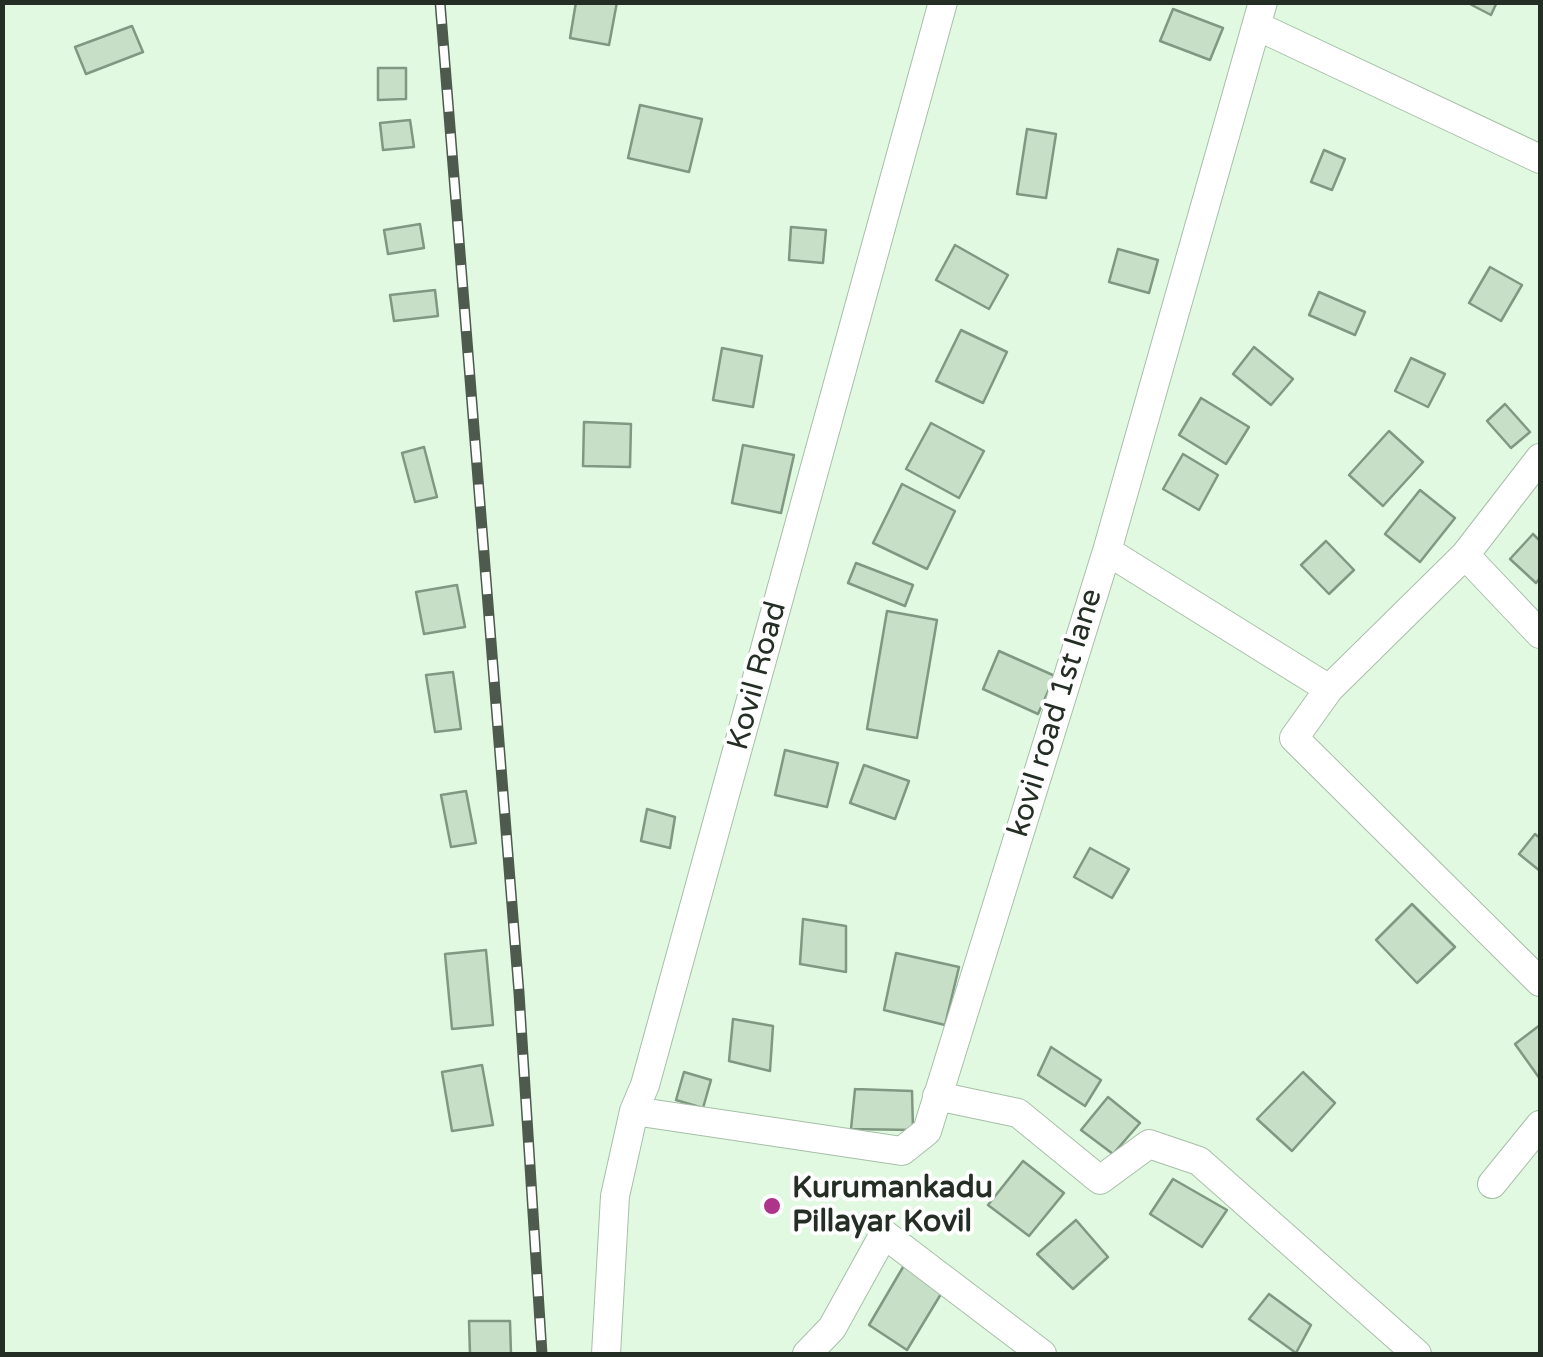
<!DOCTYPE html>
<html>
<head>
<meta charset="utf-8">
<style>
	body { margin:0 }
	#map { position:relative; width:1543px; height:1357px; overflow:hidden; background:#e0f9e0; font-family:"Varela Round",sans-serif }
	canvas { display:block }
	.frame { position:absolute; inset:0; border:5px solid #252e25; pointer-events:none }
</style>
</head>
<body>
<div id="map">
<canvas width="1543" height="1357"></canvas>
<div class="frame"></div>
</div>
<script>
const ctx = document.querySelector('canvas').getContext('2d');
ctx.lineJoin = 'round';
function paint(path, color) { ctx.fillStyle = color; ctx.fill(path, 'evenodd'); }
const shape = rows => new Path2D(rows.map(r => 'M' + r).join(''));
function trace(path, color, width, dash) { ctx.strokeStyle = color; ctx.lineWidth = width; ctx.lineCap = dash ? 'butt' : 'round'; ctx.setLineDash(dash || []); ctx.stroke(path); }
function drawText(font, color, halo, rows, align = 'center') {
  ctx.font = font + ' "Varela Round",sans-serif'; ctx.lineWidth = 8; ctx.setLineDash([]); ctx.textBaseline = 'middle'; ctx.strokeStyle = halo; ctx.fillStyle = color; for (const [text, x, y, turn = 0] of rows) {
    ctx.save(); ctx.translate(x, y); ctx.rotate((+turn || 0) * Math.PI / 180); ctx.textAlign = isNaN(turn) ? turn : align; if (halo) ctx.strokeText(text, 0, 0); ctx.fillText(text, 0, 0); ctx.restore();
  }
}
const building = shape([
	[576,2,617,2,609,45,570,38,576,2],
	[1466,2,1497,2,1491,15,1466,2],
	[1173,9,1223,28,1210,60,1160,41,1173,9],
	[132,26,143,52,86,74,75,47,132,26],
	[378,68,406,68,406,99,378,100,378,68],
	[640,105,702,119,689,172,628,158,640,105],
	[410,120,414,147,383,150,380,123,410,120],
	[1027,129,1056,134,1046,198,1017,194,1027,129],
	[1324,150,1345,159,1332,190,1311,182,1324,150],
	[420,224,424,248,388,254,384,230,420,224],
	[791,227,826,230,823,263,789,260,791,227],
	[955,245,1008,275,989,309,936,280,955,245],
	[1118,249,1158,260,1149,293,1109,282,1118,249],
	[1490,267,1522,285,1501,321,1469,303,1490,267],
	[435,290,438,316,394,321,390,295,435,290],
	[1319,292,1365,312,1355,335,1309,315,1319,292],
	[961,330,1007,352,983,403,936,381,961,330],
	[1254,347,1293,379,1271,405,1233,374,1254,347],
	[722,348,762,356,753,407,713,400,722,348],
	[1411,358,1445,374,1428,407,1395,391,1411,358],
	[1201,398,1249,427,1226,464,1179,435,1201,398],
	[1505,404,1530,432,1511,448,1487,421,1505,404],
	[584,422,631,424,630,467,583,466,584,422],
	[931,423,984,451,959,498,906,469,931,423],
	[1389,431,1423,462,1383,506,1349,475,1389,431],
	[743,445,794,455,781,513,732,503,743,445],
	[424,447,437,497,415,502,402,453,424,447],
	[1183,454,1218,475,1199,510,1163,489,1183,454],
	[902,484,955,511,927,569,873,543,902,484],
	[1420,490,1455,518,1420,562,1385,534,1420,490],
	[1533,534,1540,541,1540,578,1536,583,1510,559,1533,534],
	[1326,541,1354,570,1329,594,1301,565,1326,541],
	[856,563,913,585,905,606,848,583,856,563],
	[457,585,465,627,424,634,416,592,457,585],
	[887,611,937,620,917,738,867,729,887,611],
	[999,651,1055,676,1038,714,983,689,999,651],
	[453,672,461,729,435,732,426,675,453,672],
	[785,750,838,763,827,807,775,795,785,750],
	[864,765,909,781,895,819,850,803,864,765],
	[466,791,476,843,451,847,441,795,466,791],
	[647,809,675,817,670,848,641,841,647,809],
	[1535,834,1540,838,1540,871,1519,854,1535,834],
	[1090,848,1129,869,1112,898,1074,877,1090,848],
	[1412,904,1455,947,1417,983,1376,940,1412,904],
	[803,919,846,926,846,972,800,964,803,919],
	[486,950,493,1025,452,1029,445,954,486,950],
	[896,953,959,967,945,1025,884,1010,896,953],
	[733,1019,773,1026,770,1071,729,1061,733,1019],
	[1540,1025,1540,1079,1515,1044,1540,1025],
	[1051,1047,1101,1080,1085,1106,1038,1075,1051,1047],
	[482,1065,493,1125,452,1131,442,1072,482,1065],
	[684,1072,711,1080,703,1108,676,1100,684,1072],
	[1303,1072,1335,1103,1292,1151,1257,1119,1303,1072],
	[855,1089,912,1091,913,1130,851,1129,855,1089],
	[1108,1097,1140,1123,1113,1154,1081,1130,1108,1097],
	[1023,1161,1064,1193,1029,1236,988,1205,1023,1161],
	[1173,1179,1227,1210,1202,1247,1150,1214,1173,1179],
	[1076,1220,1108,1257,1073,1289,1037,1254,1076,1220],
	[906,1262,947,1284,907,1350,869,1325,906,1262],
	[1269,1294,1311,1325,1296,1353,1249,1319,1269,1294],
	[469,1321,510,1321,511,1354,470,1354,469,1321]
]);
paint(building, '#c6dfc6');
trace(building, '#809881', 2.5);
const minor = shape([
	[1257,26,1540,159],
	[1540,458,1465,555,1540,634],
	[1107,551,1329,689,1294,738,1540,982],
	[1329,689,1465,555],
	[937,1096,1018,1113,1100,1180,1149,1144,1199,1161,1417,1354],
	[634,1111,902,1151,927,1131,1107,551,1263,2],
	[1492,1184,1540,1125],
	[606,1354,615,1196,634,1111,645,1085,943,2],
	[807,1354,832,1328,884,1234,1042,1354]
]);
trace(minor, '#a7bfa8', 30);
trace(minor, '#fff', 28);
const rail = shape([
	[440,2,519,993,542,1354]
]);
trace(rail, '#4d5a4d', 11);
trace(rail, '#fefefe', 8, [22]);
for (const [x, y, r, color] of [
	[772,1206,10,"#ad3489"]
]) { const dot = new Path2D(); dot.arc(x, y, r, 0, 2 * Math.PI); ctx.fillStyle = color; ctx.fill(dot); trace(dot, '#fefefe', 4); }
drawText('30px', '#252e25', '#fefefe', [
	["Kovil Road",758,676,-75],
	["kovil road 1st lane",1056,713,-73]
]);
drawText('bold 30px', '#252e25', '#fefefe', [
	["Kurumankadu",792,1189],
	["Pillayar Kovil",792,1223]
], 'left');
</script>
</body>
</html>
